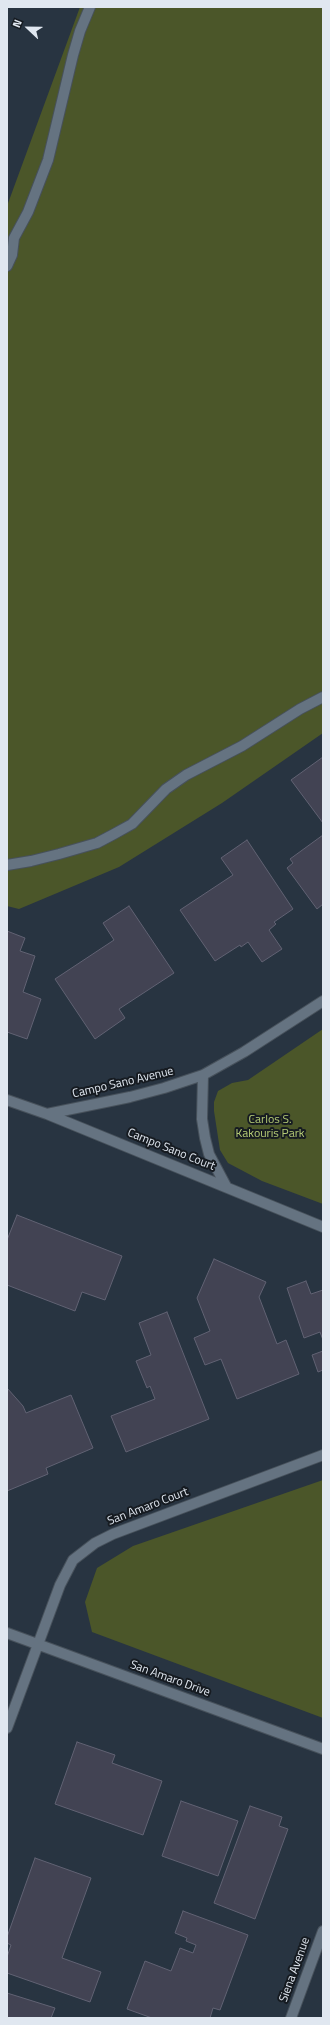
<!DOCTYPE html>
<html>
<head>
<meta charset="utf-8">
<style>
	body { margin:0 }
	#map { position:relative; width:330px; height:2025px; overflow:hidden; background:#283441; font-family:"Titillium Web",sans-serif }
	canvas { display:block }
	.frame { position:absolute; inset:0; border:8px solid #e0e7f0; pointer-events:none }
	.north { position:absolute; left:8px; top:8px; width:40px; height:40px; -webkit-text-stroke:3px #161b21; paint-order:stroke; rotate:292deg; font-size:11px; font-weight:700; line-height:16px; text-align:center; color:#e0e7f0 }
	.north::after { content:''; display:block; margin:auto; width:14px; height:18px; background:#e0e7f0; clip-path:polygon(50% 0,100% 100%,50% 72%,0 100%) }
</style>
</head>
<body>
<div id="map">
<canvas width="330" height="2025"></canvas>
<div class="frame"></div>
<div class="north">N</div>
</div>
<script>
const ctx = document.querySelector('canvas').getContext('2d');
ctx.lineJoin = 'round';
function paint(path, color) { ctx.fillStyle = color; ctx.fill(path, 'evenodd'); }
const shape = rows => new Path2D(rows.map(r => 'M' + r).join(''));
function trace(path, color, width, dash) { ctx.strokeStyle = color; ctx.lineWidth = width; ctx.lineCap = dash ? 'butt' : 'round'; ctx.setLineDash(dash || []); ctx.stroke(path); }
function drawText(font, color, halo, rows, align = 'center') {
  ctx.font = font + ' "Titillium Web",sans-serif'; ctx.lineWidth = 4; ctx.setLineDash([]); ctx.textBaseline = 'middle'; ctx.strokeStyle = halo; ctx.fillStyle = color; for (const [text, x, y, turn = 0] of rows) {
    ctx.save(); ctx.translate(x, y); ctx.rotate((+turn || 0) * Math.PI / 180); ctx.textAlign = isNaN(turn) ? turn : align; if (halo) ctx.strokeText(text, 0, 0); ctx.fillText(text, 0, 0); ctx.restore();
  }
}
paint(shape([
	[80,7,323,7,323,733,222,803,119,867,19,909,7,906,7,206],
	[323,1029,323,1204,262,1181,228,1163,220,1150,214,1111,214,1102,218,1091,232,1083,248,1080],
	[323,1480,323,1718,92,1632,85,1602,97,1568,133,1546]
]), '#4b5629');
const building = shape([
	[323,757,323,823,291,780,323,757],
	[323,835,323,904,317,909,287,868,293,863,290,859,323,835],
	[247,840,293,909,274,922,276,924,269,930,282,949,262,962,248,942,241,947,240,945,215,961,180,910,233,875,221,858,247,840],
	[129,906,174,973,119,1009,125,1018,95,1039,55,979,114,940,103,923,129,906],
	[7,931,25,938,20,951,35,956,23,992,41,999,27,1039,7,1032,7,931],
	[17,1215,122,1256,105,1300,82,1292,75,1311,7,1285,7,1240,17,1215],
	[214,1259,266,1282,259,1297,277,1344,286,1340,299,1374,237,1399,221,1359,205,1365,194,1338,210,1331,197,1298,214,1259],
	[306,1281,311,1294,323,1290,323,1340,320,1332,304,1338,287,1288,306,1281],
	[167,1312,209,1419,126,1452,111,1416,155,1399,150,1386,147,1388,136,1361,151,1355,139,1323,167,1312],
	[323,1351,323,1370,318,1372,312,1355,323,1351],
	[7,1388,23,1406,26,1413,71,1395,93,1448,46,1468,48,1474,7,1491,7,1388],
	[77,1742,115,1755,112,1763,162,1781,143,1835,55,1804,77,1742],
	[181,1801,238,1821,218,1876,162,1856,181,1801],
	[250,1806,282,1817,279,1826,288,1829,255,1919,214,1903,250,1806],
	[35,1858,91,1878,62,1958,101,1972,90,2002,7,1973,7,1957,11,1945,7,1943,7,1937,35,1858],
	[183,1911,248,1935,220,2010,213,2008,210,2018,152,2018,127,2009,145,1961,171,1971,180,1948,193,1953,196,1945,186,1941,187,1938,175,1933,183,1911],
	[7,1993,55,2008,51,2018,7,2018,7,1993]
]);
paint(building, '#424353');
trace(building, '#616273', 1);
const minor = shape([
	[7,266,12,255,14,238,28,212,48,160,73,55,80,31,90,7],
	[7,865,31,861,59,854,97,843,114,834,132,824,166,789,186,775,242,746,300,709,323,697],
	[203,1075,202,1119,205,1138,209,1154,226,1186],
	[7,1100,47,1114,323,1227],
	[47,1114,130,1097,164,1088,203,1075,244,1052,323,1001],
	[7,1633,323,1749],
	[7,1728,60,1585,73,1560,95,1543,113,1534,323,1455],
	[291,2018,323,1931]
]);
trace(minor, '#47515b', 12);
trace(minor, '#657381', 10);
drawText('12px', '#e0e7f0', '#161b21', [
	["Campo Sano Avenue",123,1083,-13],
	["Campo Sano Court",171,1150,22],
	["San Amaro Court",148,1507,-21],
	["San Amaro Drive",170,1679,20],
	["Siena Avenue",295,1970,-70]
]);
drawText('12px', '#b6cc76', '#161b21', [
	["Carlos S.",270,1120],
	["Kakouris Park",270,1134]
]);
</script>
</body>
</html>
